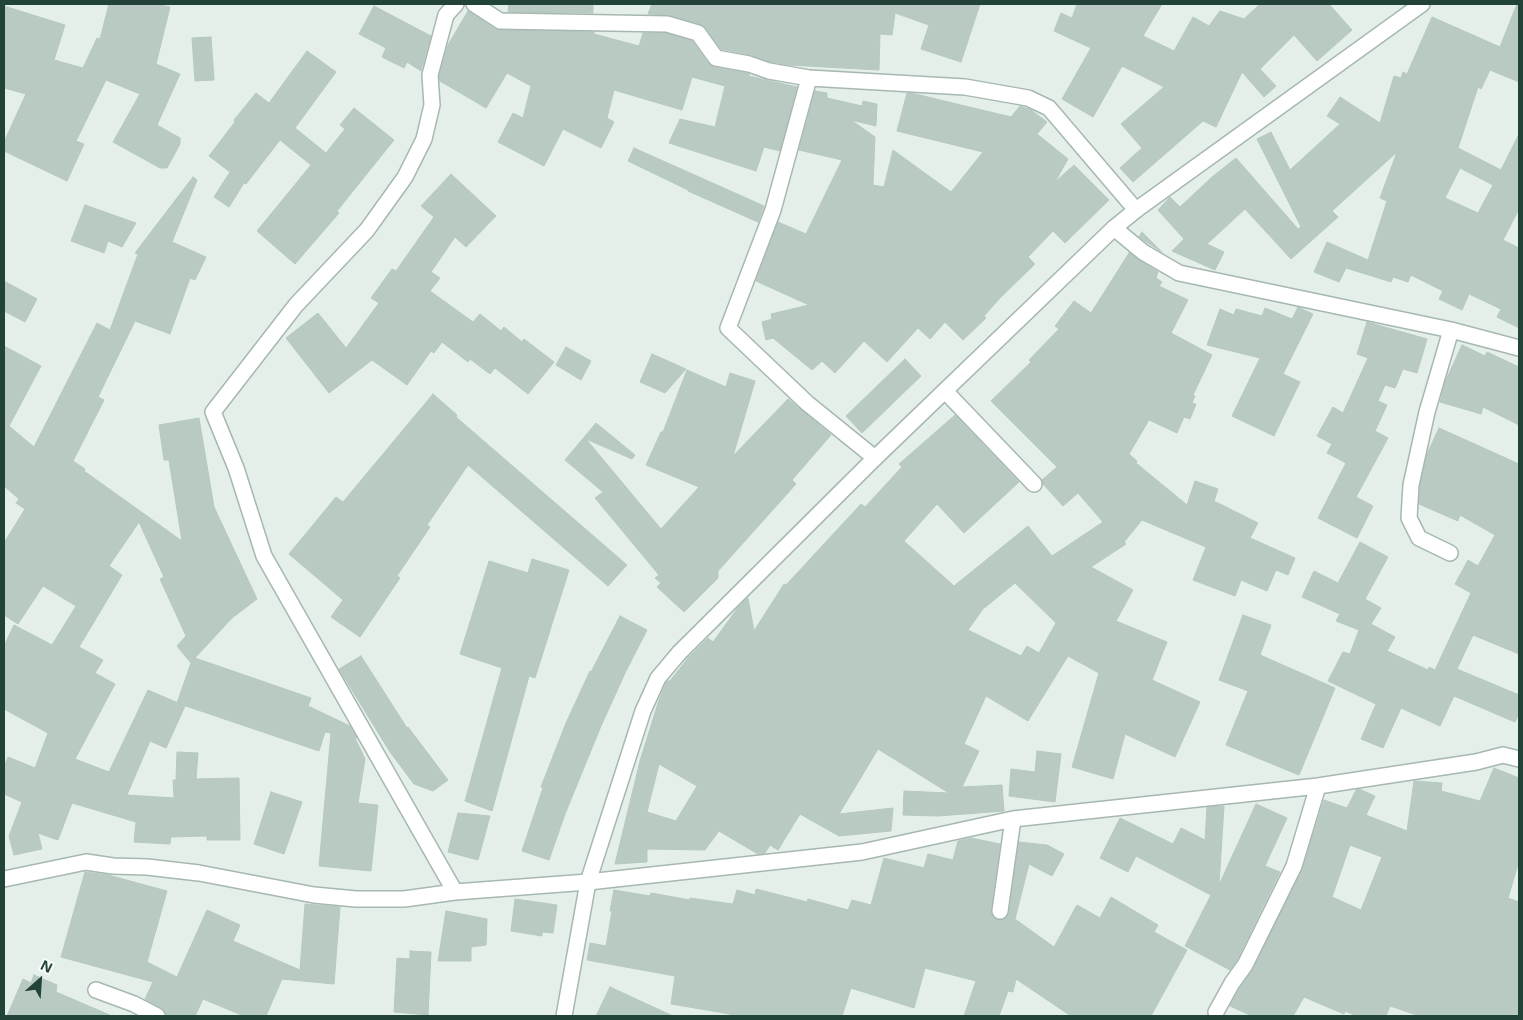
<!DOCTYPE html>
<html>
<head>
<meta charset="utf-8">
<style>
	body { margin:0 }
	#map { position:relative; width:1523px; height:1020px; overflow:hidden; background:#e4efe9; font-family:"Noto Sans",sans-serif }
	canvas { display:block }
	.frame { position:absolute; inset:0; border:5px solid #214338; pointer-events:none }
	.north { position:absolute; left:15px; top:955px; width:50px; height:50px; -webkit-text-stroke:4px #f5fbf8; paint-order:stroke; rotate:26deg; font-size:14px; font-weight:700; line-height:20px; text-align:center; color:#214338 }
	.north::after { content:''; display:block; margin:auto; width:18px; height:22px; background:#214338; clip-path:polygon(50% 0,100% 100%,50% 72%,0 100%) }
</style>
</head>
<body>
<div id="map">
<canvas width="1523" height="1020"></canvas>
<div class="frame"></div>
<div class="north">N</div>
</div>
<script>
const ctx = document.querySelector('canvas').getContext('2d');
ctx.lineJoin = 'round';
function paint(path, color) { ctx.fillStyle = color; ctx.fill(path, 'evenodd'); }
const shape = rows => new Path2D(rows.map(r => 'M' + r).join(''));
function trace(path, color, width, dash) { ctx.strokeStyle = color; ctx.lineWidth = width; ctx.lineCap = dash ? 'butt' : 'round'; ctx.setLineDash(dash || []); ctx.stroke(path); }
const building = shape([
	[109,4,156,4,170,7,156,64,180,74,157,125,180,138,180,144,167,168,160,168,113,142,140,94,106,80,76,141,84,144,67,181,4,151,4,142,26,94,4,88,4,6,65,25,54,60,83,68,97,38,100,39,109,4],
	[509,4,593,4,593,13,508,12,509,4],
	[652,4,980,4,961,62,921,49,929,25,895,13,892,35,880,34,879,70,789,65,771,62,751,55,721,49,706,28,701,24,669,15,648,14,652,4],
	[1077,4,1162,4,1143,36,1174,51,1193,17,1209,26,1220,11,1244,19,1260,4,1329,4,1352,30,1317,61,1294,35,1260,69,1276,86,1264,97,1242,72,1216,127,1203,121,1133,182,1120,168,1142,148,1121,124,1164,87,1122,66,1093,117,1062,99,1091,48,1054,31,1061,13,1072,18,1077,4],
	[1517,4,1519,4,1519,82,1490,70,1481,89,1478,87,1458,148,1501,170,1519,134,1519,209,1503,240,1519,248,1519,328,1497,317,1501,309,1469,294,1462,310,1439,299,1443,291,1411,275,1408,282,1393,277,1391,282,1346,268,1339,282,1314,272,1327,242,1368,260,1387,201,1380,198,1397,152,1332,211,1338,217,1291,259,1245,209,1207,244,1224,252,1215,270,1172,251,1184,239,1158,210,1170,197,1180,207,1212,177,1236,158,1298,229,1301,227,1257,139,1271,132,1290,170,1340,124,1327,116,1340,97,1380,123,1394,76,1401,78,1403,72,1407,74,1432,17,1500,47,1517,4],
	[1460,168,1493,185,1478,213,1445,198,1460,168],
	[374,6,431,36,421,71,407,62,404,68,382,57,386,48,359,34,374,6],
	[468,11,495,29,500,30,594,32,594,34,639,46,643,33,666,33,692,41,708,63,714,67,747,73,749,74,749,76,797,87,780,151,764,147,756,171,669,143,680,119,715,127,725,86,692,77,682,110,614,90,607,118,614,122,601,148,563,129,544,166,498,142,513,113,523,118,531,86,507,73,486,108,440,81,439,76,448,45,468,11],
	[211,37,214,80,195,81,192,38,211,37],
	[307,51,336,72,295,128,326,153,345,129,340,125,354,108,394,140,337,211,339,213,295,264,257,231,311,165,280,140,246,184,244,183,229,207,214,197,230,172,209,156,235,122,234,120,256,93,269,103,307,51],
	[815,91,827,93,827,98,862,106,863,101,877,104,876,126,851,120,875,137,873,185,884,187,893,150,951,192,983,152,897,131,907,93,911,93,1011,117,1020,106,1031,110,1047,122,1037,134,1068,159,1055,182,1074,165,1109,200,1065,243,1053,231,1028,257,1035,264,1001,297,984,316,986,318,963,340,945,322,930,339,918,328,887,362,864,341,835,373,822,361,812,370,773,338,766,340,762,322,772,319,771,314,809,305,756,281,778,222,806,234,842,160,799,150,815,91],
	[634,148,764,206,758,222,688,191,688,190,628,161,634,148],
	[451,174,496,216,466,247,455,237,431,272,440,278,430,291,473,322,480,314,501,331,504,327,522,342,524,339,554,362,528,394,495,368,490,374,470,359,468,362,442,342,434,353,431,351,407,385,372,360,329,393,286,338,318,313,346,348,379,303,371,298,392,269,396,271,434,217,421,206,451,174],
	[193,177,197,180,172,242,206,257,195,280,190,278,170,334,135,321,98,397,104,400,73,461,85,469,84,471,182,541,169,460,164,460,159,425,199,418,214,507,257,599,232,618,195,658,311,698,308,706,350,726,357,738,355,738,365,759,358,803,378,805,371,871,319,866,331,733,325,732,319,751,177,703,191,663,177,646,186,636,160,579,164,577,139,522,109,566,122,575,79,647,103,660,95,673,115,684,75,759,109,772,148,690,185,706,166,748,150,741,127,795,174,798,173,780,176,780,177,752,198,753,196,779,239,778,240,840,207,840,207,836,171,837,170,844,134,842,136,822,72,803,58,840,38,833,42,849,14,855,9,836,22,802,4,794,4,767,8,757,35,768,48,733,4,709,4,646,14,625,52,645,76,606,43,586,18,624,4,615,4,543,25,509,16,503,19,499,4,486,4,346,41,366,9,426,34,447,97,323,110,330,138,254,135,253,193,177],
	[85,205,136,223,122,247,108,241,104,253,71,241,85,205],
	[1142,232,1162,252,1139,237,1142,232],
	[1129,253,1158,272,1156,278,1162,282,1159,286,1188,300,1171,333,1212,355,1193,395,1195,396,1192,403,1196,404,1190,419,1184,417,1177,433,1149,420,1129,454,1137,461,1136,463,1187,505,1195,481,1218,489,1214,501,1258,523,1250,538,1295,558,1288,575,1276,570,1267,591,1241,580,1235,596,1193,580,1206,547,1142,520,1124,542,1126,544,1091,567,1133,590,1116,621,1167,642,1152,680,1200,702,1175,757,1125,734,1113,779,1072,767,1099,673,1068,656,1028,721,986,696,964,744,979,751,962,787,1002,785,1004,811,938,816,903,815,904,791,949,793,878,749,839,814,893,808,891,831,839,836,800,814,778,850,770,845,765,853,758,854,719,831,705,850,647,849,647,862,615,864,640,761,659,700,666,683,668,681,670,681,688,658,708,638,713,642,737,609,748,598,754,631,784,584,786,585,861,504,865,507,902,467,899,464,955,415,1019,482,964,533,937,504,904,541,954,586,1028,526,1052,556,1103,522,1078,493,1063,506,1043,484,1042,480,1057,467,991,401,1031,362,1029,360,1059,329,1055,326,1074,301,1091,313,1129,253],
	[1015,583,1056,623,1039,653,1027,646,1021,656,968,630,983,609,1015,583],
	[659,764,697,786,676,821,647,812,659,764],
	[4,281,37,299,25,322,4,311,4,281],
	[1298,307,1313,314,1283,374,1300,382,1274,436,1232,416,1260,358,1207,345,1220,309,1234,315,1236,309,1262,316,1265,308,1292,319,1298,307],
	[1367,322,1427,339,1417,373,1403,369,1395,388,1385,385,1378,401,1387,405,1375,431,1388,438,1356,497,1373,506,1357,538,1318,518,1346,463,1327,453,1332,444,1317,436,1333,407,1343,413,1368,358,1357,354,1367,322],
	[1462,345,1485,356,1487,352,1519,367,1519,425,1483,407,1481,414,1440,402,1446,380,1462,345],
	[566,347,591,361,581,380,556,365,566,347],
	[652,354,686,369,665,393,640,382,652,354],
	[905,359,921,376,862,433,846,416,905,359],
	[687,370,726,387,730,373,755,381,733,456,788,399,831,435,792,480,796,484,718,571,718,578,684,612,657,587,661,583,655,578,659,575,595,498,603,492,565,460,596,423,635,455,632,459,586,439,661,529,699,487,646,465,661,432,663,432,687,370],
	[433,394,457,415,456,417,627,565,608,586,468,465,427,525,430,527,397,576,400,578,360,637,331,617,343,600,289,554,336,497,343,502,433,394],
	[1439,428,1519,464,1519,654,1473,635,1457,669,1519,695,1519,713,1515,722,1454,696,1440,726,1401,708,1383,748,1361,739,1376,704,1328,681,1343,652,1350,654,1359,630,1336,621,1340,614,1302,597,1314,571,1338,583,1360,542,1388,557,1365,599,1381,608,1371,624,1395,637,1387,651,1428,670,1429,667,1435,670,1471,593,1455,584,1468,560,1478,566,1495,535,1460,515,1458,521,1419,504,1420,486,1427,454,1439,428],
	[532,559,569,570,535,678,529,676,492,811,465,801,502,668,460,654,489,561,528,573,532,559],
	[1243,615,1271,625,1260,655,1335,688,1299,775,1226,745,1248,691,1219,680,1243,615],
	[620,616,647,630,626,671,601,726,565,814,549,860,522,851,543,788,541,787,566,723,590,671,591,672,620,616],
	[361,656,407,728,408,727,448,780,433,791,414,784,390,752,339,669,361,656],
	[1037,751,1061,754,1055,802,1009,796,1011,769,1035,772,1037,751],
	[1494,768,1519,778,1519,861,1508,898,1519,902,1519,1016,1420,1016,1390,1006,1386,1016,1357,1016,1345,1011,1344,1014,1304,997,1293,1016,1252,1016,1230,1006,1240,988,1253,969,1302,870,1324,800,1347,808,1356,790,1359,789,1375,796,1366,815,1407,831,1414,781,1442,783,1441,791,1480,801,1494,768],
	[1350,845,1382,857,1361,910,1332,897,1350,845],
	[271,792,302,802,284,854,254,844,271,792],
	[1256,804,1287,818,1265,866,1280,872,1237,960,1230,970,1185,946,1211,895,1136,856,1128,872,1100,858,1120,818,1173,844,1181,828,1205,840,1207,807,1224,806,1219,885,1256,804],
	[458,813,490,816,478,860,448,852,458,813],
	[971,838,1000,844,991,910,992,915,995,919,1004,919,1009,913,1019,842,1047,845,1064,854,1052,876,1029,864,1015,919,1054,947,1077,905,1100,918,1111,897,1158,925,1154,932,1187,950,1151,1016,1071,1016,1016,979,1013,992,1008,991,999,1016,964,1016,976,981,925,968,914,1008,851,988,842,1016,730,1016,730,1014,671,1004,675,976,587,960,590,943,606,946,612,911,610,911,614,890,650,896,651,893,690,900,690,898,733,904,737,890,755,895,756,889,807,902,808,899,848,910,852,900,871,905,884,858,924,868,928,854,953,860,958,841,971,838],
	[85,872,108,875,167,891,147,962,177,977,207,910,240,925,233,941,300,970,305,904,340,907,334,984,282,979,266,1016,244,1016,203,999,195,1016,166,1016,165,1011,162,1008,145,999,153,982,61,957,85,872],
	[515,899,557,905,553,933,542,932,542,936,511,931,515,899],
	[446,911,487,919,486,945,471,947,471,961,438,961,446,911],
	[410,951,431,952,428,1015,394,1012,397,958,410,959,410,951],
	[34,975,57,985,56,992,112,1016,7,1016,23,979,31,983,34,975],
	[610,987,673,1016,596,1016,610,987]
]);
paint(building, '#b9cac2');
trace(building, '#b5c9c0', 1);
const minor = shape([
	[474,4,500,21,667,24,698,33,716,58,749,64,769,71,809,78,965,87,1028,98,1049,108,1136,210],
	[809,78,773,210,728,328,807,403,875,458],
	[1114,228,1143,252,1179,273,1451,330,1519,348],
	[945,391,1034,484],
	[1450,553,1419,538,1409,518,1411,485,1427,412,1451,330],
	[4,879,86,862,113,866,147,867,199,873,314,895,356,899,404,899,455,892,588,882,862,852,1013,819,1318,786,1476,762,1503,755,1519,759],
	[455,892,264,556,236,468,213,412,296,305,367,230,405,177,424,139,432,105,430,75,446,15,456,4],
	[1000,911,1013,819],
	[96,990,134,1004,157,1016],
	[1216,1012,1232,983,1245,965,1294,866,1318,786]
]);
const tertiary = shape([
	[564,1016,588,882,643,711,658,678,679,653,875,458,1114,228,1136,210,1422,4]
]);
trace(minor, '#a6b8b0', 18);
trace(tertiary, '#a6b8b0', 18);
trace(minor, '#fff', 15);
trace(tertiary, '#fff', 15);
</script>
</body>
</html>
